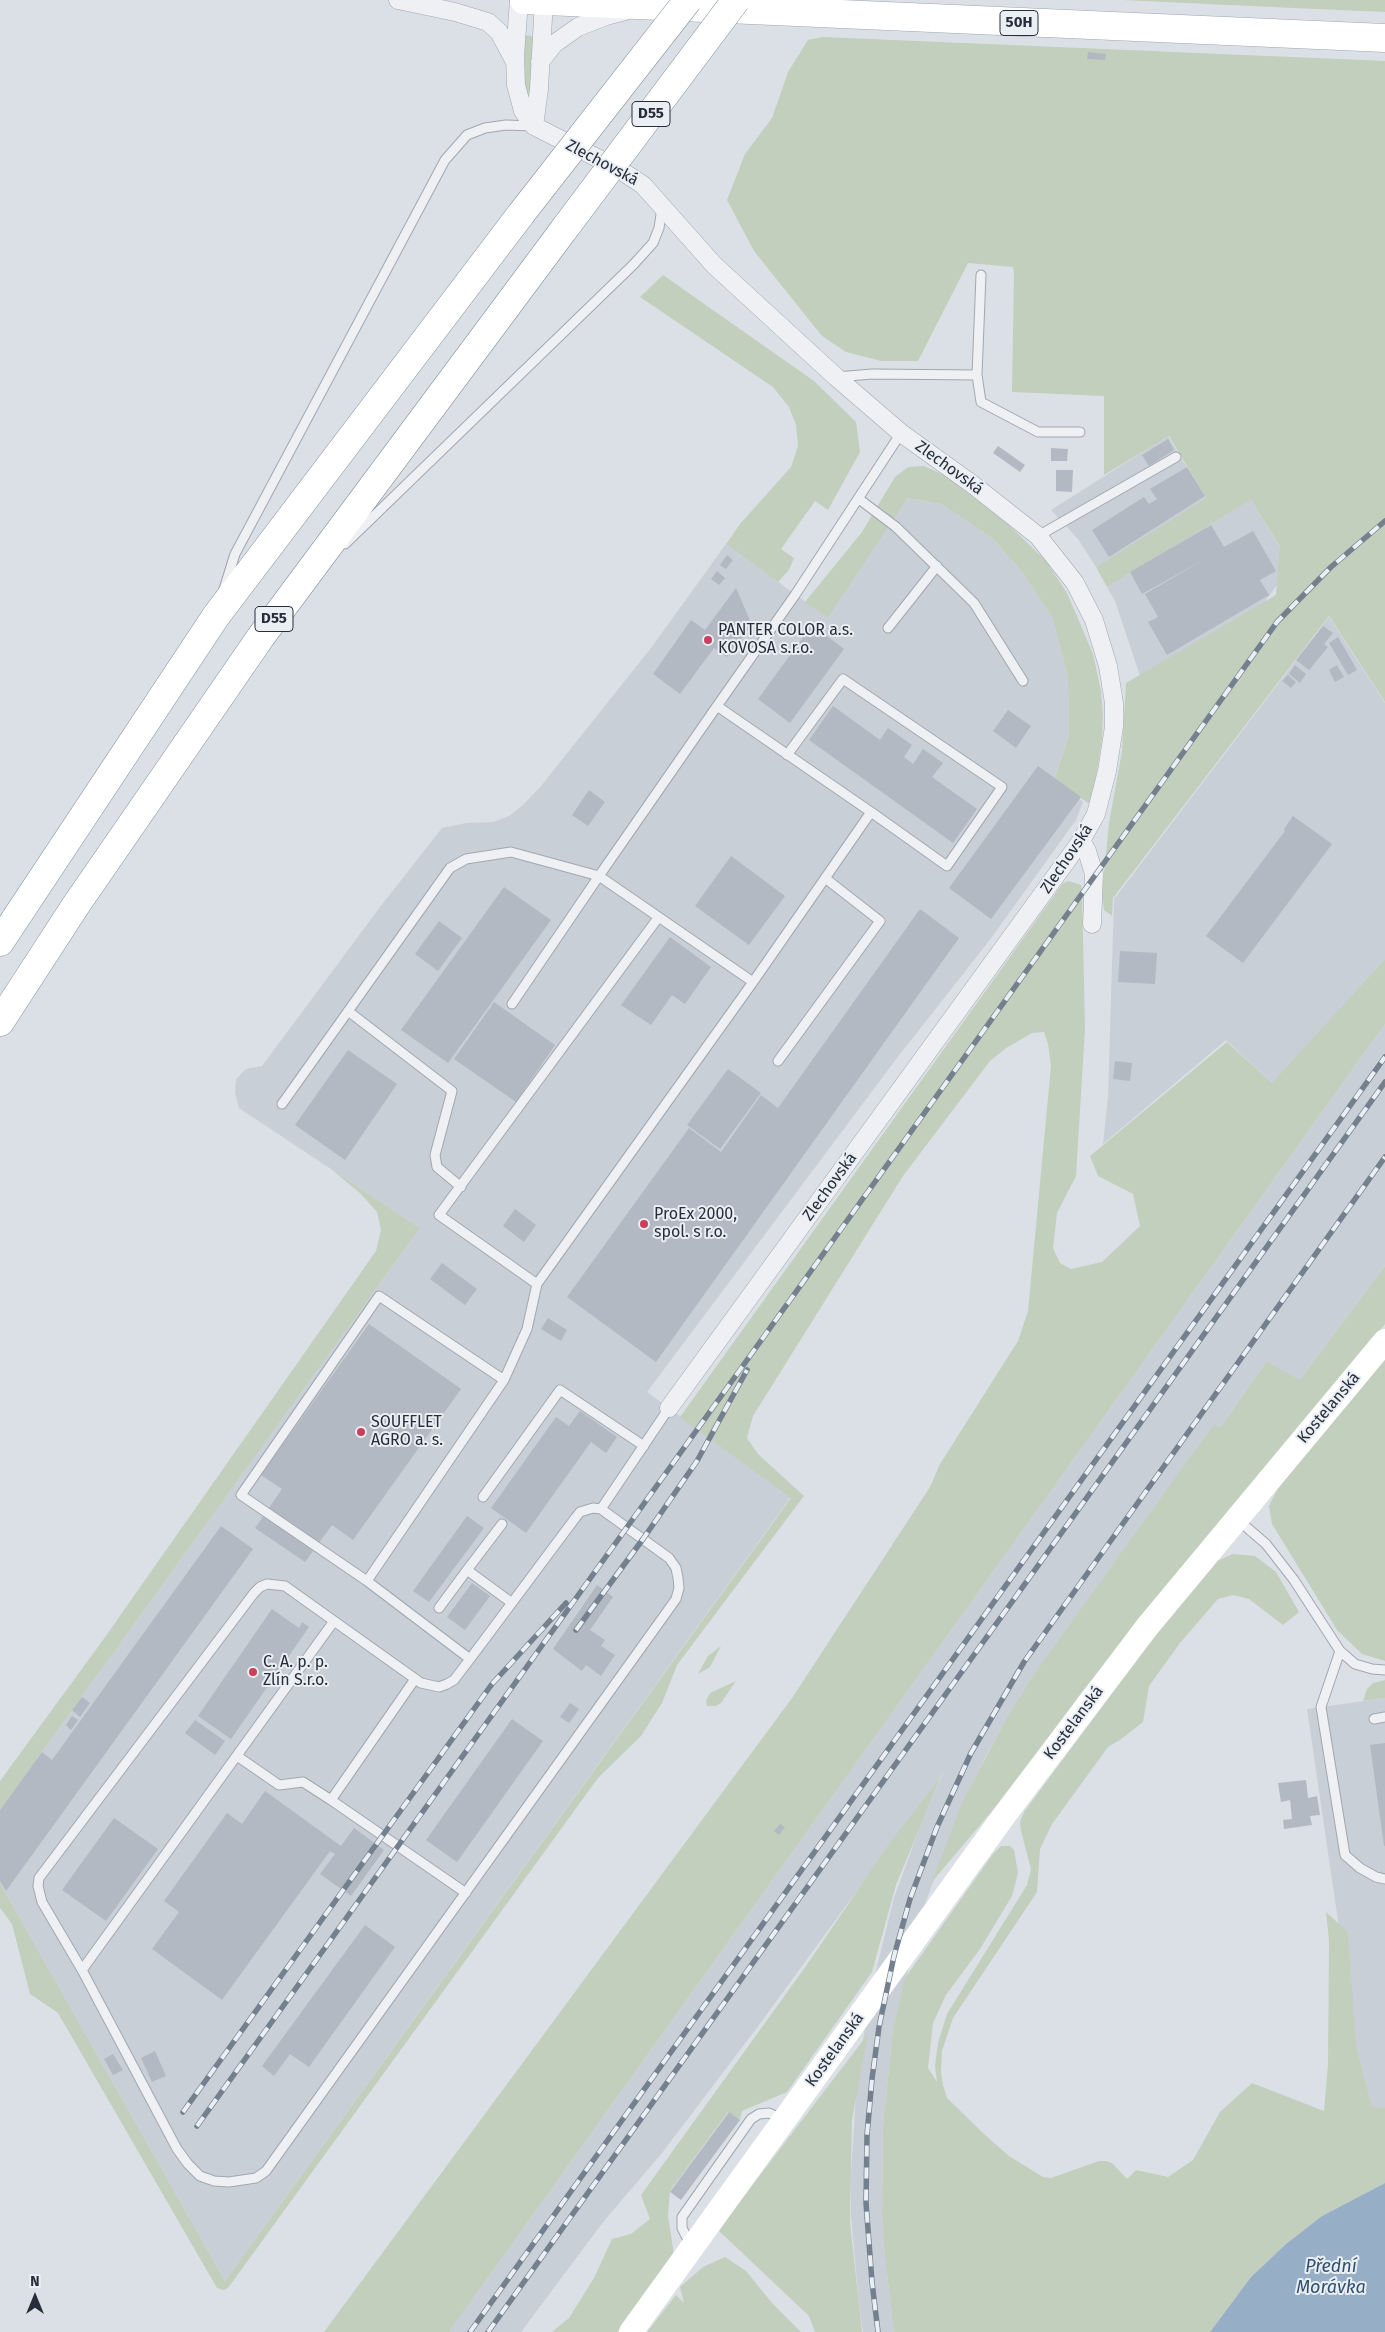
<!DOCTYPE html>
<html>
<head>
<meta charset="utf-8">
<style>
	body { margin:0 }
	#map { position:relative; width:1385px; height:2332px; overflow:hidden; background:#dbe0e6; font-family:"Fira Sans",sans-serif }
	canvas { display:block }
	.north { position:absolute; left:10px; top:2272px; width:50px; height:50px; -webkit-text-stroke:4px #eaeff4; paint-order:stroke; rotate:0deg; font-size:14px; font-weight:700; line-height:20px; text-align:center; color:#262e3b }
	.north::after { content:''; display:block; margin:auto; width:18px; height:22px; background:#262e3b; clip-path:polygon(50% 0,100% 100%,50% 72%,0 100%) }
</style>
</head>
<body>
<div id="map">
<canvas width="1385" height="2332"></canvas>
<div class="north">N</div>
</div>
<script>
const ctx = document.querySelector('canvas').getContext('2d');
ctx.lineJoin = 'round';
function paint(path, color) { ctx.fillStyle = color; ctx.fill(path, 'evenodd'); }
const shape = rows => new Path2D(rows.map(r => 'M' + r).join(''));
function trace(path, color, width, dash) { ctx.strokeStyle = color; ctx.lineWidth = width; ctx.lineCap = dash ? 'butt' : 'round'; ctx.setLineDash(dash || []); ctx.stroke(path); }
function drawText(font, color, halo, rows, align = 'center') {
  ctx.font = font + ' "Fira Sans",sans-serif'; ctx.lineWidth = 4; ctx.setLineDash([]); ctx.textBaseline = 'middle'; ctx.strokeStyle = halo; ctx.fillStyle = color; for (const [text, x, y, turn = 0] of rows) {
    ctx.save(); ctx.translate(x, y); ctx.rotate((+turn || 0) * Math.PI / 180); ctx.textAlign = isNaN(turn) ? turn : align; if (halo) ctx.strokeText(text, 0, 0); ctx.fillText(text, 0, 0); ctx.restore();
  }
}
paint(shape([
	[1168,436,1206,499,1096,567,1078,539,1051,510],
	[908,498,941,504,992,538,1023,573,1052,617,1068,677,1069,736,1054,778,1083,802,1076,820,989,941,897,1058,647,1392,791,1497,225,2281,0,1883,0,1810,420,1228,239,1108,235,1093,236,1079,246,1069,262,1066,380,907,442,828,466,823,493,822,509,816,524,804,541,786,651,648,726,544,828,618],
	[1251,500,1291,566,1230,649,1149,703,1115,601,1107,587],
	[1329,617,1385,703,1385,959,1273,1084,1226,1040,1103,1144,1108,1097,1114,899],
	[1385,1024,1385,1266,1300,1380,1267,1361,1220,1428,1214,1424,1006,1719,984,1760,951,1833,924,1907,893,2029,883,2127,882,2214,885,2258,894,2332,863,2332,859,2304,851,2216,851,2174,857,2078,870,1995,894,1898,922,1821,943,1773,759,2025,662,2153,604,2221,521,2332,449,2332],
	[1385,1698,1385,2108,1372,2108,1356,2044,1307,1709]
]), '#c9cfd7');
paint(shape([
	[1122,0,1385,0,1385,12,1315,9],
	[527,35,533,37,531,93,528,94,525,93,525,37],
	[823,37,1385,61,1385,702,1329,616,1113,898,1112,916,1104,910,1102,893,1109,823,1122,751,1126,683,1276,595,1280,547,1251,500,1107,587,1096,567,1206,498,1169,436,1104,475,1104,396,1012,392,1014,273,1013,267,968,263,918,361,881,361,846,352,822,336,754,251,727,200,745,154,772,118,788,72,808,40],
	[663,275,814,381,856,422,860,452,828,510,815,501,781,549,794,558,789,570,778,582,726,544,740,524,791,467,798,446,796,425,789,407,773,387,640,297],
	[924,466,946,476,1009,525,1046,561,1067,593,1093,654,1101,691,1103,716,1102,739,1092,802,1088,803,1054,779,1069,736,1068,677,1052,617,1023,573,992,538,941,504,908,498,828,618,805,602,862,532,895,477,908,467],
	[1069,881,1081,885,1082,891,1085,1029,1076,1176,1057,1213,1053,1248,1060,1263,1071,1269,1102,1262,1140,1226,1133,1194,1098,1176,1090,1156,1227,1042,1272,1083,1385,959,1385,1024,449,2332,324,2332,792,1698,930,1487,940,1464,1018,1341,1028,1311,1051,1066,1048,1044,1044,1032,1032,1033,1006,1048,990,1061,903,1176,753,1416,747,1438,758,1454,804,1496,677,1665,662,1703,641,1736,598,1778,228,2288,224,2290,217,2288,58,2013,30,1994,12,1924,0,1908,0,1883,225,2281,791,1498,680,1417,1063,883],
	[331,1169,420,1228,0,1810,0,1781,103,1640,376,1251,381,1230,377,1212,361,1194],
	[1385,1266,1385,1324,1270,1461,1081,1693,1014,1785,931,1883,963,1801,1006,1719,1037,1670,1214,1424,1220,1428,1267,1361,1300,1380],
	[1385,1359,1385,1661,1362,1654,1337,1630,1272,1524,1269,1506,1279,1486],
	[1233,1554,1255,1556,1276,1572,1299,1612,1283,1625,1249,1599,1233,1595,1218,1599,1180,1643,1149,1686,1143,1722,1120,1740,1108,1747,1052,1824,1040,1849,1037,1892,953,2018,942,2051,941,2072,943,2085,947,2098,984,2134,1009,2156,1043,2177,1051,2178,1099,2161,1106,2161,1112,2163,1127,2179,1136,2170,1168,2177,1193,2160,1220,2112,1252,2083,1324,2111,1328,2065,1329,1940,1326,1912,1348,1932,1356,2044,1372,2107,1385,2108,1385,2183,1322,2216,1286,2244,1251,2277,1210,2332,894,2332,885,2258,882,2214,883,2127,893,2029,905,1978,993,1854,1001,1846,1010,1846,1014,1850,1018,1873,1012,1896,980,1949,946,1995,933,2023,928,2068,937,2082,935,2065,938,2043,947,2014,1027,1885,1031,1869,1021,1831,1020,1822,1024,1812,1165,1622,1217,1561],
	[721,1646,710,1667,698,1674,708,1656],
	[1385,1680,1385,1698,1363,1701,1367,1689,1373,1683],
	[736,1681,721,1703,716,1706,707,1706,706,1701,710,1693],
	[941,1776,896,1885,872,1972,787,2092,742,2111,740,2120,728,2112,670,2191,668,2216,674,2255,617,2332,552,2332,569,2318,594,2278,612,2239,631,2234,650,2219,641,2195,806,1966,889,1844],
	[868,2034,852,2120,850,2222,862,2332,815,2332,809,2316,718,2230],
	[725,2257,746,2271,772,2303,801,2332,647,2332,676,2295,684,2303,680,2287,703,2267]
]), '#c2cfbc');
paint(shape([
	[1385,2183,1385,2332,1210,2332,1251,2277,1286,2244,1322,2216]
]), '#96afc6');
paint(shape([
	[1088,52,1106,54,1105,60,1087,59],
	[1168,439,1174,450,1149,466,1142,455],
	[998,446,1025,465,1020,472,993,453],
	[1051,448,1068,449,1067,461,1051,461],
	[1187,467,1205,496,1109,557,1092,530,1144,497,1149,504,1157,499,1150,489],
	[1056,470,1073,470,1072,492,1056,491],
	[1211,525,1224,547,1253,531,1276,571,1260,580,1269,595,1167,655,1148,622,1158,617,1145,594,1205,559,1142,594,1130,572],
	[727,555,733,560,726,569,720,565],
	[717,571,725,578,719,585,711,579],
	[736,588,752,625,727,657,714,648,680,694,653,674,691,620,705,630],
	[812,625,844,649,790,723,758,699],
	[1323,626,1333,633,1324,644,1328,647,1309,670,1296,660],
	[1338,637,1357,670,1348,675,1329,643],
	[1295,665,1306,674,1300,683,1289,674],
	[1337,665,1344,677,1335,682,1329,670],
	[1288,675,1296,682,1291,688,1282,681],
	[833,706,880,740,888,728,912,745,904,757,913,764,923,749,943,763,932,777,977,809,953,843,809,740],
	[1008,710,1031,726,1016,748,993,731],
	[1038,766,1081,797,991,919,949,888],
	[589,790,605,802,588,826,572,815],
	[1293,816,1332,844,1243,963,1206,936,1285,831,1284,829],
	[731,856,785,896,749,945,695,906],
	[504,887,551,920,448,1063,401,1030],
	[920,909,959,938,656,1362,567,1297,689,1128,721,1152,761,1095,778,1108],
	[439,921,462,938,438,971,415,954],
	[670,937,711,967,685,1004,672,995,651,1025,621,1005],
	[1120,951,1157,953,1155,984,1118,982],
	[494,1002,555,1045,516,1102,454,1059],
	[348,1050,397,1084,345,1160,295,1125],
	[1115,1061,1132,1063,1130,1081,1113,1079],
	[728,1069,761,1093,720,1149,687,1125],
	[515,1209,536,1225,524,1242,503,1226],
	[442,1263,477,1289,465,1305,430,1279],
	[548,1318,567,1330,561,1341,541,1329],
	[369,1324,461,1389,353,1540,332,1525,305,1562,255,1528,282,1489,261,1475],
	[580,1411,617,1437,606,1453,591,1442,526,1533,491,1508,556,1417,569,1426],
	[467,1516,484,1528,429,1602,413,1591],
	[221,1526,253,1549,6,1891,0,1881,0,1810,42,1752,52,1760],
	[472,1583,490,1596,465,1630,447,1617],
	[597,1585,613,1597,590,1630,605,1640,601,1646,615,1655,601,1676,586,1665,582,1671,553,1649],
	[272,1609,299,1628,302,1622,309,1627,231,1739,198,1716],
	[82,1697,90,1703,80,1717,72,1710],
	[570,1703,579,1709,569,1723,560,1717],
	[72,1716,78,1720,71,1730,66,1725],
	[512,1719,543,1741,457,1862,426,1840],
	[195,1720,225,1741,215,1755,185,1733],
	[1385,1743,1385,1846,1384,1846,1370,1745],
	[1306,1780,1308,1798,1317,1796,1320,1815,1310,1816,1312,1825,1284,1829,1283,1820,1292,1819,1290,1800,1281,1802,1278,1783],
	[265,1791,341,1846,354,1828,384,1850,351,1896,320,1874,335,1854,330,1851,222,2000,152,1949,179,1912,164,1901,227,1813,242,1824],
	[114,1818,158,1849,106,1921,62,1890],
	[780,1824,785,1827,779,1835,774,1831],
	[365,1925,395,1947,309,2067,290,2054,274,2076,262,2066],
	[155,2051,166,2076,152,2082,141,2058],
	[113,2054,123,2070,113,2075,104,2059],
	[729,2112,740,2120,681,2200,670,2192]
]), '#b3b9c2');
const lane = shape([
	[977,375,981,402,1038,432,1080,432],
	[836,377,872,374,977,375,981,275],
	[859,499,896,527,974,603,1023,681],
	[1038,536,1176,457],
	[345,544,633,265,653,243,659,228,662,208],
	[224,589,235,554,445,160,467,135,485,128,506,125,533,126],
	[888,628,937,566],
	[717,706,871,812,753,982,599,876,717,706,795,595,901,433],
	[787,755,843,679,1002,787,947,866,871,812],
	[658,918,439,1215,537,1284,753,982],
	[348,1011,452,1091,435,1155,437,1167,461,1187],
	[778,1061,880,921,825,878],
	[282,1104,450,868,466,859,511,852,599,876,512,1004],
	[483,1497,560,1390,644,1446],
	[601,1509,669,1408],
	[1237,1519,1266,1544,1294,1580,1340,1651,1355,1664,1372,1669,1385,1670],
	[502,1524,467,1570,512,1603],
	[367,1581,241,1495,379,1296,504,1380],
	[439,1608,467,1570],
	[334,1621,421,1683,439,1687,447,1684,454,1680,470,1659],
	[1340,1651,1321,1707,1345,1855,1360,1868,1376,1877,1385,1879],
	[415,1679,331,1800,466,1893],
	[1374,1719,1385,1717],
	[237,1756,279,1785,303,1782,331,1800],
	[82,1970,42,1902,38,1886,39,1878,254,1593,260,1587,267,1584,285,1586,334,1621,82,1970,177,2149,188,2164,200,2176,214,2181,229,2182,256,2178,266,2171,676,1599,679,1588,678,1578,676,1568,669,1558,601,1509,593,1508,580,1512,576,1517,470,1659,367,1581,504,1380,527,1329,537,1284],
	[691,2246,682,2228,682,2217,751,2119,759,2114,769,2113,784,2120]
]);
const street = shape([
	[398,0,455,12,488,22,499,32,514,60],
	[519,0,515,56,516,85,523,111,534,126,617,168,643,185,714,265,836,377,901,433,972,484,1038,536,1075,583,1094,620,1108,666,1114,703,1114,727,1107,771,1096,814,1081,841,669,1408],
	[540,62,554,44,578,27,606,16,625,11],
	[534,126,539,89,544,0],
	[1081,841,1087,851,1094,874,1092,924]
]);
const primary = shape([
	[524,0,1385,38]
]);
const highway = shape([
	[0,942,216,616,521,214],
	[0,1022,76,905,260,638,565,228]
]);
trace(lane, '#a1a7af', 11);
trace(street, '#a1a7af', 19);
trace(primary, '#9ba5b1', 29);
trace(highway, '#838e9c', 29);
trace(lane, '#eef0f4', 9);
trace(street, '#eef0f4', 18);
trace(shape([
	[631,2332,1006,1813,1119,1664,1147,1627,1385,1341]
]), '#fff', 24);
trace(primary, '#fff', 28);
trace(highway, '#fff', 28);
const rail = shape([
	[576,1630,643,1539,697,1461,747,1370],
	[183,2112,492,1684,566,1603],
	[197,2126,1277,622,1331,567,1385,521],
	[470,2332,1385,1057],
	[488,2332,1385,1082],
	[878,2332,872,2282,866,2203,867,2135,872,2079,879,2027,894,1956,910,1899,937,1827,971,1753,1024,1662,1385,1157]
]);
trace(rail, '#75808f', 5.5);
trace(rail, '#eaeff4', 4, [11]);
const highwayBridge = shape([
	[521,214,688,0],
	[565,228,736,0]
]);
trace(highwayBridge, '#838e9c', 29, []);
trace(highwayBridge, '#fff', 28);
for (const [x, y, r, color] of [
	[708,640,5,"#cc3f5a"],
	[644,1224,5,"#cc3f5a"],
	[361,1432,5,"#cc3f5a"],
	[253,1672,5,"#cc3f5a"]
]) { const dot = new Path2D(); dot.arc(x, y, r, 0, 2 * Math.PI); ctx.fillStyle = color; ctx.fill(dot); trace(dot, '#eaeff4', 2); }
for (const [x, y, w] of [
	[1019,23,38],
	[651,114,38],
	[274,619,38]
]) { const box = new Path2D(); box.roundRect(x - w / 2, y - 12.5, w, 25, 4); ctx.fillStyle = '#eaeff4'; ctx.fill(box); trace(box, '#262e3b', 1); }
drawText('bold 15px', '#262e3b', null, [
	["50H",1019,23],
	["D55",651,114],
	["D55",274,619]
]);
drawText('16px', '#262e3b', '#eaeff4', [
	["Zlechovská",602,163,28],
	["Zlechovská",949,468,36],
	["Zlechovská",1067,859,-56],
	["Zlechovská",830,1187,-54],
	["Kostelanská",1329,1408,-50],
	["Kostelanská",1074,1723,-53],
	["Kostelanská",835,2050,-54]
]);
drawText('16px', '#262e3b', '#eaeff4', [
	["PANTER COLOR a.s.",718,631],
	["KOVOSA s.r.o.",718,649],
	["ProEx 2000,",654,1215],
	["spol. s r.o.",654,1233],
	["SOUFFLET",371,1423],
	["AGRO a. s.",371,1441],
	["C. A. p. p.",263,1663],
	["Zlín S.r.o.",263,1681]
], 'left');
drawText('italic 18px', '#304f6e', '#eaeff4', [
	["Přední",1331,2267],
	["Morávka",1331,2288]
]);
</script>
</body>
</html>
